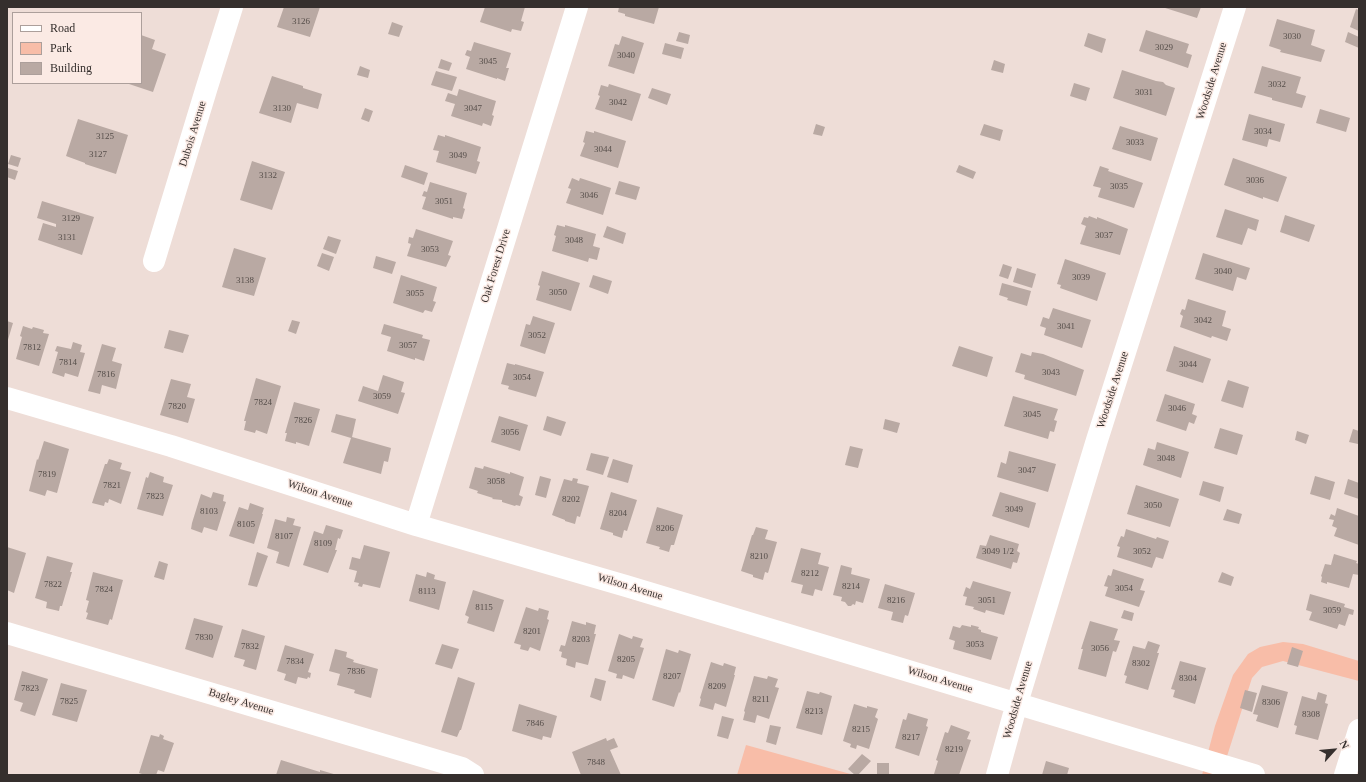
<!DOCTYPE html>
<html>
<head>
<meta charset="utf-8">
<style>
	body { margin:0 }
	#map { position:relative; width:1366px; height:782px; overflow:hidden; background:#eeddd7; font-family:Georgia,serif }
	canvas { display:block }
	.frame { position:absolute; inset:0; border:8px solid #352f2d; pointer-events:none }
	.legend { position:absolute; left:12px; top:12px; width:130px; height:72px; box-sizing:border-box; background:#fbeae4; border:1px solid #ac9f9b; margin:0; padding:5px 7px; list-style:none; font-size:12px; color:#352f2d }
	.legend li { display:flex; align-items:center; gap:8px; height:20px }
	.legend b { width:20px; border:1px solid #ac9f9b }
	.north { position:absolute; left:1314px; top:730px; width:40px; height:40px; -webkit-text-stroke:3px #fbeae4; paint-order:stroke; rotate:63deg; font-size:11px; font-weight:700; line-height:16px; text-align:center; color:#352f2d }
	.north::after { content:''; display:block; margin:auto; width:14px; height:18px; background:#352f2d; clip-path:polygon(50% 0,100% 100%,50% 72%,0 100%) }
</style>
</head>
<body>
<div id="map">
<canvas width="1366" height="782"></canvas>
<div class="frame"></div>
<ul class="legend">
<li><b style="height:5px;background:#fff"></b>Road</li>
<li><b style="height:11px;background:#f8bda8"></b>Park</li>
<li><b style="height:11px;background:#b9a9a3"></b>Building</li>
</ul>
<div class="north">N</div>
</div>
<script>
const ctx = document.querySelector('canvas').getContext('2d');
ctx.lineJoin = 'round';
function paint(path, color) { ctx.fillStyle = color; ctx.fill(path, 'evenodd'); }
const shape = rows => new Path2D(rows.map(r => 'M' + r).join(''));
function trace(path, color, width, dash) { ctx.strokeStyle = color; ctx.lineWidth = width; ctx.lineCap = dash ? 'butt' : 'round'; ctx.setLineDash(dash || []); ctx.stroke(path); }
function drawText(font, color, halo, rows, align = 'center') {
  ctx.font = font + ' Georgia,serif'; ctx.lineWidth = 3; ctx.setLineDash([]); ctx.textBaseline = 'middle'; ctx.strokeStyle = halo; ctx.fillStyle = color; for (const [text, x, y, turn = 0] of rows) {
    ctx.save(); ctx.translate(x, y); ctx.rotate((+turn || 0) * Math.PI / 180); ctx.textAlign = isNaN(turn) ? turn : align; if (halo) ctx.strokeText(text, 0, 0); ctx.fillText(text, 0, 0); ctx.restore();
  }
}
paint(shape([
	[1283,642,1303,644,1359,661,1359,681,1283,661,1262,667,1252,678,1221,775,1202,775,1215,726,1233,675,1248,654,1260,647],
	[746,745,854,775,737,775]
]), '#f8bda8');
paint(shape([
	[284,7,320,7,310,37,277,27],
	[485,7,525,7,521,21,524,22,521,31,512,29,511,32,480,22],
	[619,7,659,7,654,24,625,16,625,14,618,12],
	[1162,7,1201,7,1197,18],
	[1356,9,1359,10,1359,31,1350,27],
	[1277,19,1315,30,1311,45,1325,50,1321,62,1280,52,1281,50,1269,46],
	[392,22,403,26,399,37,388,34],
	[1146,30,1189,44,1186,53,1192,55,1188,68,1139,51],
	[679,32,690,35,688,44,676,41],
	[1348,32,1359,37,1359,48,1345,42],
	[1088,33,1106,39,1102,53,1084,46],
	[141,35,155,40,152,49,166,54,153,92,126,83,141,83],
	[622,36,644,43,634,74,608,66,615,44,619,45],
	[474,42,511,53,506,68,509,68,505,81,497,78,497,79,466,69,470,57,465,55,467,50,471,51],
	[665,43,684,48,681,59,662,54],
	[441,59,452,63,449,71,438,68],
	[994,60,1005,64,1003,73,991,70],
	[360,66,370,70,368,78,357,75],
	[1262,66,1301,77,1296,93,1306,96,1302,108,1272,100,1272,98,1254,93],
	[1122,70,1156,81,1163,82,1166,85,1175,88,1166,116,1113,98],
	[436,71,457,77,452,91,431,85],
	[272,76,303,86,303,88,322,94,318,109,297,103,291,123,259,113],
	[1074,83,1090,88,1086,101,1070,96],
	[609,84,641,94,632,121,595,109,600,96,598,95,601,85,608,87],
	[652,88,671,94,667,105,648,98],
	[459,89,496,101,492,115,494,116,491,126,483,123,482,126,451,116,455,104,445,101,448,93,457,96],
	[365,108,373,111,369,122,361,119],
	[1320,109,1350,118,1346,132,1316,123],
	[1249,114,1285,124,1280,142,1269,139,1267,147,1242,140],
	[78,119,128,135,116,174,85,164,85,163,66,156],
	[816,124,825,127,822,136,813,134],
	[984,124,1003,130,1000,141,980,135],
	[1120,126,1158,138,1151,161,1112,149],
	[586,131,594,133,594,131,626,141,618,168,580,156,585,143,583,142],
	[438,135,445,137,445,135,481,147,477,161,480,162,476,174,436,162,439,151,433,150],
	[11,155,21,158,18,167,8,164],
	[1233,158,1287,177,1278,202,1263,197,1263,199,1224,185],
	[252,161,285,172,272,210,240,200],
	[405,165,428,173,424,185,401,177],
	[959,165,976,172,973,179,956,172],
	[1100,166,1109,169,1108,171,1143,183,1134,208,1098,197,1101,188,1093,186],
	[8,168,18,171,15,180,7,177],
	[572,178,579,181,580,178,611,188,603,215,566,203,571,189,568,188],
	[619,181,640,187,636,200,615,194],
	[430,182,467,193,463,208,465,209,462,219,453,217,453,219,422,209,426,197,422,196,424,191,427,192],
	[42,201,94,217,82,255,38,240,43,223,56,227,56,224,37,218],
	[1225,209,1259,220,1256,231,1248,228,1242,245,1216,237],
	[1285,215,1315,225,1309,242,1280,232],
	[1089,216,1097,219,1097,217,1128,229,1120,255,1080,244,1086,226,1081,224,1084,217,1088,218],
	[557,225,565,227,565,225,596,234,593,246,600,248,597,260,589,258,588,262,552,251,556,236,554,235],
	[607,226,626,233,623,244,603,237],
	[416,229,453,241,448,255,451,256,446,267,407,256,411,244,408,243,409,237,413,238],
	[328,236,341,240,336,254,323,249],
	[234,248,266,258,254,296,222,287],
	[322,253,334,257,329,271,317,266],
	[1203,253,1250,268,1246,280,1237,277,1233,291,1195,279],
	[376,256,396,262,392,274,373,268],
	[1065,259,1106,273,1097,301,1060,288,1061,285,1057,284],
	[1003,264,1012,267,1008,279,999,276],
	[1017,268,1036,274,1032,288,1013,282],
	[542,271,580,283,571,311,536,300,540,286,538,285],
	[401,275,437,287,433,301,436,302,432,312,425,310,423,313,393,303],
	[593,275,612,281,608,294,589,287],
	[1002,283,1031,291,1027,306,1007,300,1008,298,999,295],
	[1188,299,1226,311,1222,326,1231,329,1227,341,1212,336,1211,338,1180,327,1183,316,1180,314,1182,309,1185,310],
	[1053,308,1091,320,1082,348,1044,335,1046,328,1040,326,1043,317,1049,319],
	[533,316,555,323,545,354,520,346,526,324,530,325],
	[292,320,300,322,296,334,288,331],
	[7,321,13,323,7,343],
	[384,324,423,335,422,338,430,340,424,361,415,358,415,360,387,351,391,337,381,334],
	[23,326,32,329,33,327,44,330,43,333,49,334,39,366,16,359,22,337,20,336],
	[169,330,189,335,183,353,164,348],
	[73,342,82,345,80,352,85,353,78,377,65,373,64,377,52,373,58,352,55,351,57,346,71,349],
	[102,344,116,348,112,361,122,364,116,389,102,385,100,394,88,391],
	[959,346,993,357,987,377,952,366],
	[1174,346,1211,359,1203,383,1166,371],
	[1032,352,1043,354,1084,370,1076,396,1024,379,1025,375,1015,372,1021,353,1031,356],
	[507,363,515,365,515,364,544,372,536,397,508,389,509,386,501,384],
	[383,375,404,382,401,392,405,393,398,414,358,401,363,386,378,391],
	[256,378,281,386,267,434,256,430,255,433,244,430,246,421,244,421],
	[171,379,191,384,187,397,195,399,188,423,160,415],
	[1228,380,1249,387,1243,408,1221,401],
	[1165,394,1195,404,1192,414,1197,416,1194,424,1189,422,1186,431,1156,421],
	[1013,396,1058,409,1054,420,1057,421,1054,432,1050,431,1048,439,1004,426],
	[294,402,320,409,309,446,296,442,296,444,285,441,287,433,285,433],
	[336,414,356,419,352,437,391,448,388,462,384,461,381,474,343,463,351,438,331,432],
	[499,416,528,425,520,451,491,442],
	[547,416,566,422,561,436,543,430],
	[885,419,900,423,897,433,883,429],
	[1220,428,1243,435,1237,455,1214,448],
	[1353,429,1359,431,1358,444,1349,442],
	[1297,431,1309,435,1306,444,1295,440],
	[44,441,69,449,57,493,47,490,45,496,29,491,37,459,38,460],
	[1157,442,1189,452,1181,478,1143,465,1148,448,1155,450],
	[850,446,863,449,858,468,845,465],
	[1009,451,1056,464,1048,492,997,477,1001,462,1006,464],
	[591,453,609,457,603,475,586,470],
	[109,459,122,463,120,469,131,472,121,504,109,499,108,503,105,502,104,506,92,503,105,464,107,464],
	[613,459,633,465,628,483,607,477],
	[484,466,510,474,510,472,524,477,519,495,523,497,520,506,516,505,515,506,502,502,502,500,492,499,493,498,477,493,478,491,469,488,475,467,483,469],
	[150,472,164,477,163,482,173,485,163,516,137,509,146,477,148,478],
	[540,476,551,479,546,498,535,495],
	[1315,476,1335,482,1330,500,1310,494],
	[573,478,578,479,577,483,589,486,580,517,577,516,575,524,565,521,565,520,552,515,564,479,572,481],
	[1348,479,1359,483,1359,499,1344,494],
	[1203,481,1224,487,1220,502,1199,495],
	[1136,485,1179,499,1170,527,1127,514],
	[213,492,224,495,223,501,226,502,217,531,204,527,202,533,191,529,192,523,201,494,211,498],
	[611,492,637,500,627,531,624,530,622,538,613,535,613,533,600,529],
	[1000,492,1036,503,1029,528,992,516],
	[250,503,264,508,262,514,263,514,254,544,229,536,239,507,248,510],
	[657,507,683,515,674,545,671,545,669,552,659,549,660,547,646,543],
	[1337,508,1359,516,1359,545,1334,536,1337,528,1332,526,1334,520,1329,519,1331,514,1335,516],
	[1227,509,1242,514,1239,524,1223,520],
	[287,517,295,519,293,525,301,527,289,567,276,563,279,552,267,548,275,519,286,522],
	[326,525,343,530,340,539,338,538,335,550,337,550,328,573,303,565,314,531,323,534],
	[756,527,768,530,765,539,777,542,768,573,765,572,763,580,753,577,753,575,741,571,752,535,753,535],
	[1126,529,1156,539,1157,537,1169,541,1163,559,1156,557,1152,568,1117,557,1120,547,1117,546,1121,536,1124,537],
	[990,535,1019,544,1017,551,1020,553,1017,563,1013,562,1011,569,976,558,980,545,986,546],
	[364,545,390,552,380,588,363,584,362,587,358,586,359,583,354,582,357,571,349,569,352,557,360,559],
	[7,547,26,553,14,593,7,590],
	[801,548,821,553,818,564,829,567,822,591,815,589,813,596,801,593,803,585,791,582],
	[257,552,268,556,257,587,248,585],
	[1334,554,1357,561,1356,563,1359,564,1359,575,1353,574,1349,588,1327,582,1327,584,1321,582,1322,577,1321,576,1325,564,1331,565],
	[47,556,73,563,70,572,72,572,62,606,60,606,59,611,46,608,47,602,35,598],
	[159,561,168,564,164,580,154,577],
	[841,565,852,568,851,574,870,579,863,603,856,601,855,605,853,604,851,606,848,606,845,602,841,601,842,597,833,595],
	[1113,569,1144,579,1140,590,1145,591,1139,607,1105,596,1108,587,1104,586,1108,575,1111,576],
	[93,572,123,580,112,620,110,619,108,625,86,619,88,613,86,612,89,601,86,600],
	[427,572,435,575,434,579,446,582,439,610,409,601,416,574,426,577],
	[1222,572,1234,577,1231,586,1218,582],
	[973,581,1011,592,1004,615,986,610,985,613,973,609,974,607,965,605,967,597,963,596,966,587,970,589],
	[885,584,915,593,908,616,905,615,903,623,891,620,893,612,878,608],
	[473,590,504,600,494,632,467,623,469,617,465,615],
	[1310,594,1345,604,1344,607,1354,610,1353,615,1349,614,1345,626,1339,624,1337,629,1309,620,1312,612,1306,610],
	[526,607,538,611,539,608,549,611,547,619,549,620,540,651,530,647,528,651,520,649,521,645,514,643],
	[1124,610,1134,613,1132,621,1121,618],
	[194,618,223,626,213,658,185,649],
	[572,621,586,625,586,622,596,625,594,634,596,634,588,665,576,662,575,668,566,665,567,659,561,657,562,652,559,651,561,645,565,646],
	[1090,621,1118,629,1114,640,1120,641,1116,652,1113,651,1106,677,1078,669,1083,649,1081,649],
	[962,625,971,627,971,625,979,627,978,629,981,630,981,632,998,637,991,660,953,649,955,641,949,639,953,626,960,628],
	[242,629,265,636,256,670,243,666,245,660,234,657],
	[619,634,632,639,633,636,643,639,640,647,644,648,634,679,623,675,622,679,616,678,617,674,608,671],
	[1148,641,1160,645,1157,653,1159,653,1148,690,1125,683,1127,676,1124,675,1133,646,1145,649],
	[442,644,459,649,452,669,435,664],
	[285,645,314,654,308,672,311,673,310,678,308,677,307,679,298,677,296,684,284,680,286,674,277,671],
	[1292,647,1303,651,1298,667,1287,664],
	[335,649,347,652,346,657,354,660,353,662,378,669,371,698,354,693,355,690,337,685,340,674,329,671],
	[666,649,678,653,679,650,691,654,680,693,679,692,674,707,652,700],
	[1180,661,1206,668,1195,704,1173,697,1175,690,1171,689],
	[711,662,723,666,724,663,736,667,734,675,735,675,726,707,715,703,713,710,699,706,701,699,700,698],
	[22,671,48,679,35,716,20,711,23,703,14,700],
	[754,676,767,679,768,676,778,679,775,687,779,688,769,719,757,715,755,723,743,720,745,712,744,711],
	[458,677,475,683,461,730,460,730,457,737,441,732],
	[595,678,606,681,601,701,590,697],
	[61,683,87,690,77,722,52,715],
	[1262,685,1288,692,1278,728,1256,721,1258,715,1253,714],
	[1245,690,1257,693,1252,712,1240,708],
	[807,691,819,694,820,692,832,696,822,735,796,728],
	[1318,692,1327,695,1325,703,1328,704,1318,740,1295,734,1297,726,1294,725,1302,696,1316,700],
	[519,704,557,716,551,738,543,736,542,740,512,731],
	[854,704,867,708,867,706,878,709,875,717,878,719,869,749,857,745,856,749,850,747,851,744,843,741],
	[908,713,928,719,926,726,928,727,919,756,895,748,903,719,906,720],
	[722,716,734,719,728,739,717,736],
	[770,725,781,727,776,745,766,742],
	[951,725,970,732,967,739,971,740,959,775,937,775,934,774,938,761,936,760,945,732,948,733],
	[160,734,164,736,163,739,174,743,164,772,158,770,156,775,145,775,139,773,151,735,159,737],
	[606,738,607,741,614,738,618,747,610,750,621,775,581,775,572,752],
	[862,754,871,761,858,775,855,775,848,769],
	[281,760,320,772,320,770,337,775,276,775],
	[1046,761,1069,768,1067,775,1042,775],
	[877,763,889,763,889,775,877,775]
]), '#b9a9a3');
trace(shape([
	[154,261,206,90,232,7],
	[7,398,171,446,416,525,626,586,1254,775],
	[416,525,577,7],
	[7,633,462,768,473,775],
	[997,775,1017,703,1097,440,1235,7],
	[1345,775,1359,730]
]), '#fff', 22);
drawText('9px', '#564e4a', null, [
	["3126",301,22],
	["3030",1292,37],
	["3029",1164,48],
	["3040",626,56],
	["3045",488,62],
	["3032",1277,85],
	["3031",1144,93],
	["3042",618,103],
	["3130",282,109],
	["3047",473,109],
	["3034",1263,132],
	["3125",105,137],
	["3033",1135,143],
	["3044",603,150],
	["3127",98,155],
	["3049",458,156],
	["3132",268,176],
	["3036",1255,181],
	["3035",1119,187],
	["3046",589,196],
	["3051",444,202],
	["3129",71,219],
	["3037",1104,236],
	["3131",67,238],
	["3048",574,241],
	["3053",430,250],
	["3040",1223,272],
	["3039",1081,278],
	["3138",245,281],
	["3050",558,293],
	["3055",415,294],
	["3042",1203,321],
	["3041",1066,327],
	["3052",537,336],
	["3057",408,346],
	["7812",32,348],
	["7814",68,363],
	["3044",1188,365],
	["3043",1051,373],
	["7816",106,375],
	["3054",522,378],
	["3059",382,397],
	["7824",263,403],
	["7820",177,407],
	["3046",1177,409],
	["3045",1032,415],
	["7826",303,421],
	["3056",510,433],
	["3048",1166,459],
	["3047",1027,471],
	["7819",47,475],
	["3058",496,482],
	["7821",112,486],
	["7823",155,497],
	["8202",571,500],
	["3050",1153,506],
	["3049",1014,510],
	["8103",209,512],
	["8204",618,514],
	["8105",246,525],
	["8206",665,529],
	["8107",284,537],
	["8109",323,544],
	["3049 1/2",998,552],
	["3052",1142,552],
	["8210",759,557],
	["8212",810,574],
	["7822",53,585],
	["8214",851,587],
	["3054",1124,589],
	["7824",104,590],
	["8113",427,592],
	["8216",896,601],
	["3051",987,601],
	["8115",484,608],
	["3059",1332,611],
	["8201",532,632],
	["7830",204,638],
	["8203",581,640],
	["3053",975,645],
	["7832",250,647],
	["3056",1100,649],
	["8205",626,660],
	["7834",295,662],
	["8302",1141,664],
	["7836",356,672],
	["8207",672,677],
	["8304",1188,679],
	["8209",717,687],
	["7823",30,689],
	["8211",761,700],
	["7825",69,702],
	["8306",1271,703],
	["8213",814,712],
	["8308",1311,715],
	["7846",535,724],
	["8215",861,730],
	["8217",911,738],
	["8219",954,750],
	["7848",596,763]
]);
drawText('11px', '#352f2d', '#fbeae4', [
	["Woodside Avenue",1212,81,-73],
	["Dubois Avenue",193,134,-73],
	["Oak Forest Drive",496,266,-73],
	["Woodside Avenue",1113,390,-72],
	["Wilson Avenue",320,494,18],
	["Wilson Avenue",630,587,17],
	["Wilson Avenue",940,680,17],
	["Woodside Avenue",1018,700,-74],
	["Bagley Avenue",241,702,17]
]);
</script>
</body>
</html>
